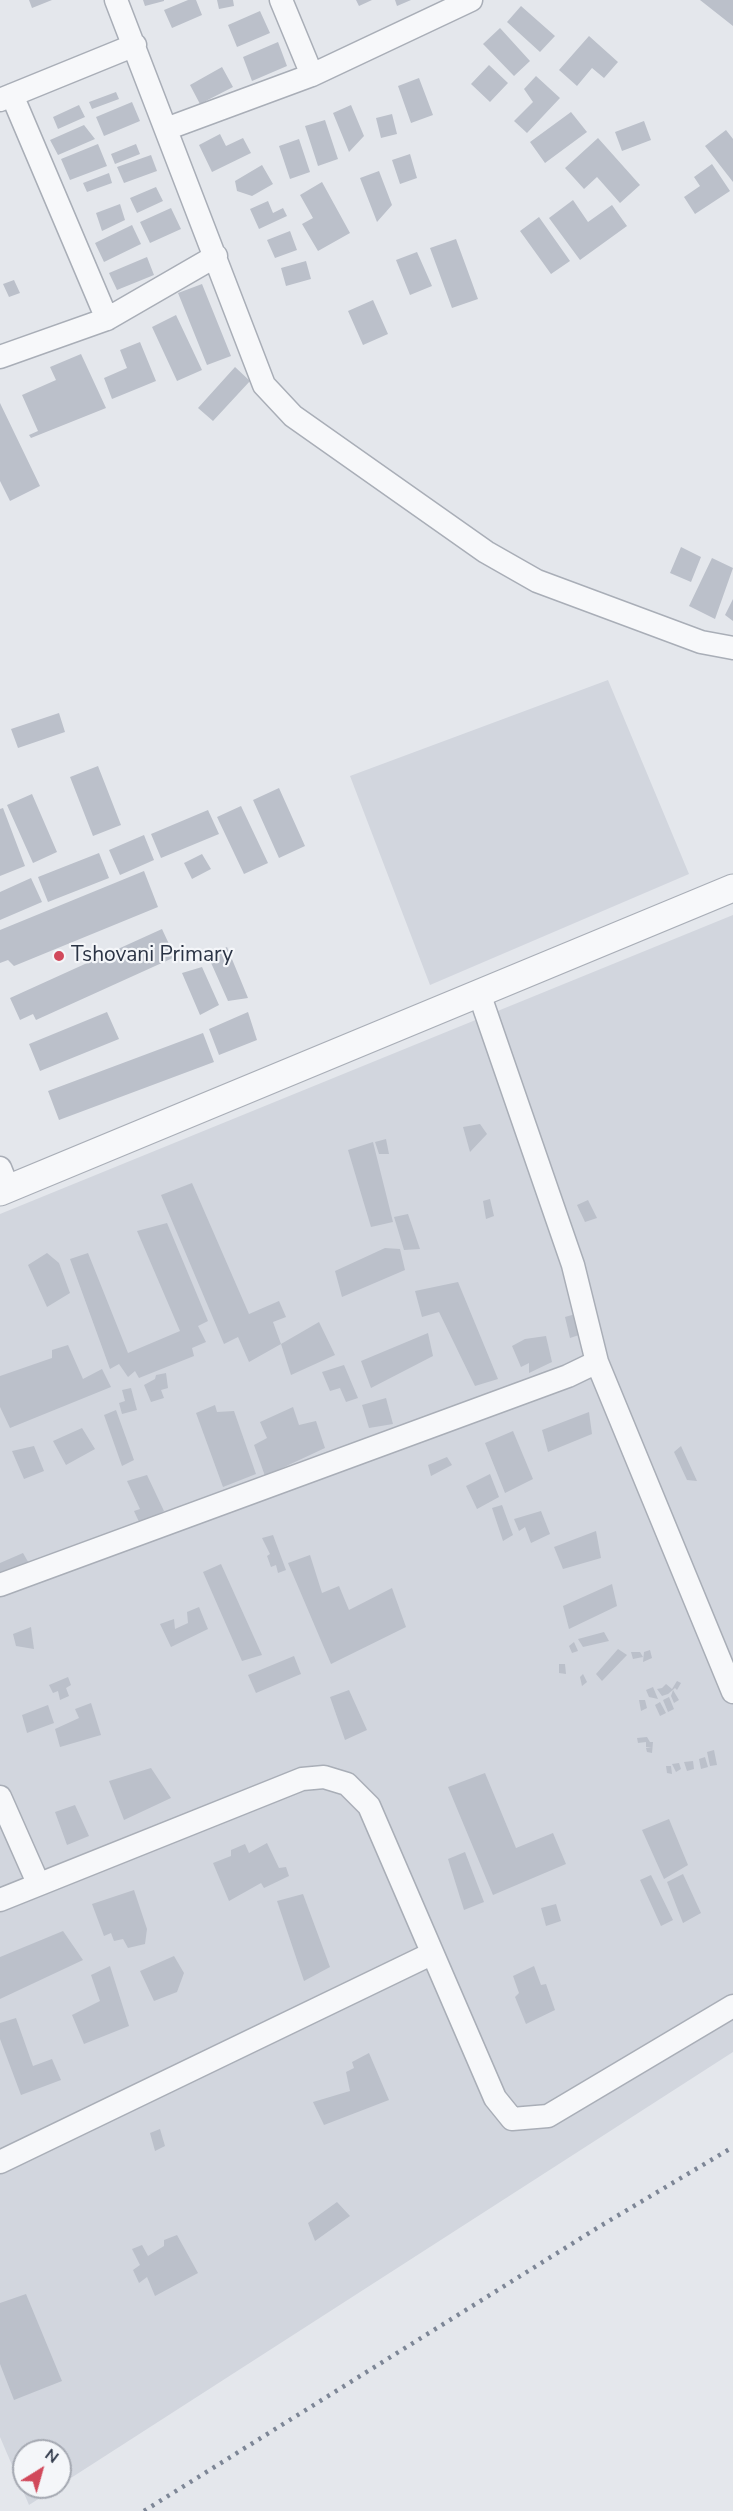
<!DOCTYPE html>
<html>
<head>
<meta charset="utf-8">
<style>
	body { margin:0 }
	#map { position:relative; width:733px; height:2511px; overflow:hidden; background:#e4e7ec; font-family:"Nunito Sans",sans-serif }
	canvas { display:block }
	.north { position:absolute; left:12px; top:2439px; width:60px; height:60px; box-sizing:border-box; background:#f4f6f9; border:2px solid #a4a8b1; border-radius:50%; rotate:37deg; font-size:16px; font-weight:700; line-height:24px; text-align:center; color:#2b3445 }
	.north::after { content:''; display:block; margin:auto; width:21px; height:27px; background:#d1495b; clip-path:polygon(50% 0,100% 100%,50% 72%,0 100%) }
</style>
</head>
<body>
<div id="map">
<canvas width="733" height="2511"></canvas>
<div class="north">N</div>
</div>
<script>
const ctx = document.querySelector('canvas').getContext('2d');
ctx.lineJoin = 'round';
function paint(path, color) { ctx.fillStyle = color; ctx.fill(path, 'evenodd'); }
const shape = rows => new Path2D(rows.map(r => 'M' + r).join(''));
function trace(path, color, width, dash) { ctx.strokeStyle = color; ctx.lineWidth = width; ctx.lineCap = dash ? 'butt' : 'round'; ctx.setLineDash(dash || []); ctx.stroke(path); }
function drawText(font, color, halo, rows, align = 'center') {
  ctx.font = font + ' "Nunito Sans",sans-serif'; ctx.lineWidth = 4.5; ctx.setLineDash([]); ctx.textBaseline = 'middle'; ctx.strokeStyle = halo; ctx.fillStyle = color; for (const [text, x, y, turn = 0] of rows) {
    ctx.save(); ctx.translate(x, y); ctx.rotate((+turn || 0) * Math.PI / 180); ctx.textAlign = isNaN(turn) ? turn : align; if (halo) ctx.strokeText(text, 0, 0); ctx.fillText(text, 0, 0); ctx.restore();
  }
}
paint(shape([
	[608,680,689,874,430,985,350,776],
	[733,915,733,2052,60,2485,60,2451,24,2451,24,2487,57,2487,29,2505,0,2437,0,1214]
]), '#d2d6de');
paint(shape([
	[29,0,52,0,32,8],
	[143,0,164,0,164,1,145,6],
	[188,0,196,0,202,15,172,28,164,10],
	[217,0,233,0,234,6,219,9],
	[356,0,372,0,359,6],
	[395,0,411,0,397,6],
	[700,0,733,0,733,26],
	[521,6,555,36,540,52,507,22],
	[260,11,270,33,237,47,228,25],
	[500,28,530,61,514,76,483,44],
	[589,36,618,62,604,78,592,68,577,86,559,70],
	[278,42,287,66,252,81,243,57],
	[489,65,508,83,490,102,471,84],
	[222,67,233,87,200,104,190,85],
	[536,76,560,98,527,133,514,121,533,102,524,89],
	[419,78,433,115,411,123,398,86],
	[116,92,119,99,92,109,89,102],
	[132,102,140,121,104,136,96,117],
	[79,105,85,117,58,129,53,117],
	[351,105,364,136,349,152,333,113],
	[571,112,587,132,545,163,530,142],
	[392,114,397,134,381,138,376,118],
	[325,120,338,159,318,166,305,126],
	[644,121,651,140,622,151,615,132],
	[84,125,95,139,58,155,50,140],
	[726,130,733,139,733,182,705,146],
	[220,134,226,146,243,138,251,153,212,172,199,145],
	[598,138,640,185,620,203,597,177,584,189,565,168],
	[299,139,310,172,290,179,279,146],
	[98,144,107,166,70,180,61,159],
	[136,144,140,154,115,164,111,154],
	[410,154,417,178,400,184,392,160],
	[151,155,157,171,124,183,117,167],
	[712,164,730,191,695,214,684,197,700,186,694,177],
	[262,165,273,184,252,196,237,191,235,181],
	[379,171,392,205,377,222,360,178],
	[109,173,112,183,87,192,83,183],
	[322,182,350,233,318,251,302,224,313,218,300,195],
	[156,187,163,201,137,213,130,198],
	[573,200,588,222,612,205,627,226,580,260,549,218],
	[268,201,273,213,283,208,287,216,259,229,250,209],
	[120,204,125,220,102,231,96,213],
	[171,208,181,229,150,243,140,222],
	[539,217,570,261,551,274,520,231],
	[132,225,141,244,104,262,95,243],
	[290,231,297,250,275,258,267,240],
	[456,239,478,299,452,308,430,248],
	[417,252,432,286,410,295,396,260],
	[147,257,154,275,117,290,109,273],
	[306,261,311,279,286,286,281,268],
	[14,280,20,293,9,297,3,284],
	[202,284,231,356,207,365,178,293],
	[373,300,388,334,363,345,348,311],
	[176,315,202,370,177,381,152,327],
	[140,342,156,381,112,399,104,378,127,368,120,350],
	[81,354,106,408,31,438,29,435,38,431,22,395,56,380,50,367],
	[235,367,250,381,213,421,198,408],
	[0,403,40,486,10,501,0,481],
	[681,547,701,557,691,582,670,573],
	[712,558,733,568,715,619,689,606],
	[733,599,733,621,725,615],
	[59,713,65,732,18,748,11,729],
	[98,766,121,825,93,836,70,777],
	[279,788,305,846,279,858,253,800],
	[32,794,57,852,33,863,7,805],
	[241,806,268,863,244,874,217,817],
	[3,808,25,866,0,876,0,809],
	[208,810,219,834,161,858,151,834],
	[144,835,154,860,120,875,109,850],
	[99,853,109,878,48,902,38,877],
	[202,854,211,869,192,879,184,863],
	[144,871,158,907,14,966,8,960,0,963,0,930],
	[31,878,42,902,0,920,0,892],
	[162,929,175,957,36,1020,33,1014,20,1020,10,998],
	[227,947,248,998,228,1001,208,956],
	[202,967,219,1005,200,1015,182,973],
	[107,1012,119,1039,40,1071,29,1044],
	[248,1012,257,1040,219,1055,209,1029],
	[203,1033,214,1062,59,1120,48,1091],
	[480,1124,487,1134,470,1152,463,1127],
	[386,1139,389,1154,379,1154,375,1142],
	[373,1142,393,1222,371,1227,348,1150],
	[192,1183,249,1314,279,1301,286,1317,273,1322,281,1344,249,1362,238,1337,224,1344,161,1195],
	[490,1199,494,1216,486,1219,483,1201],
	[588,1200,597,1218,585,1222,577,1205],
	[408,1214,420,1249,404,1250,394,1217],
	[167,1223,208,1321,198,1326,206,1342,192,1348,194,1356,139,1378,135,1371,128,1377,119,1364,110,1369,70,1259,88,1253,128,1353,180,1331,137,1231],
	[385,1248,400,1249,405,1270,342,1297,335,1271],
	[47,1253,59,1263,70,1293,47,1307,28,1265],
	[458,1282,498,1379,475,1386,439,1312,422,1317,415,1291],
	[579,1313,585,1333,570,1338,565,1317],
	[319,1322,335,1355,291,1375,281,1344],
	[428,1333,433,1356,371,1388,361,1361],
	[546,1336,552,1362,529,1373,529,1363,521,1367,512,1346,525,1339],
	[68,1345,83,1379,102,1369,111,1387,10,1428,0,1407,0,1376,52,1358,52,1350],
	[344,1365,358,1398,346,1402,340,1388,330,1391,322,1372],
	[166,1373,168,1388,161,1390,164,1398,151,1402,144,1385,155,1379,156,1375],
	[131,1388,137,1410,122,1414,119,1403,125,1401,122,1390],
	[386,1398,393,1424,369,1428,362,1405],
	[215,1405,217,1412,234,1411,256,1474,223,1487,196,1413],
	[293,1407,299,1425,316,1421,325,1448,265,1476,254,1445,267,1438,260,1422],
	[116,1410,134,1460,122,1466,104,1415],
	[589,1412,592,1434,548,1452,542,1430],
	[82,1428,95,1449,66,1465,53,1441],
	[513,1431,533,1479,505,1493,485,1443],
	[34,1446,44,1471,24,1479,12,1451],
	[681,1446,697,1481,687,1480,674,1452],
	[447,1457,452,1465,431,1476,428,1465],
	[490,1474,499,1497,477,1509,466,1486],
	[147,1475,164,1511,140,1524,134,1511,140,1509,127,1481],
	[502,1505,513,1535,503,1541,492,1508],
	[541,1511,550,1534,531,1543,525,1527,519,1531,514,1519],
	[596,1531,601,1558,563,1569,554,1547],
	[273,1535,286,1570,278,1573,276,1565,271,1567,267,1556,270,1554,262,1538],
	[23,1553,31,1567,0,1581,0,1563],
	[310,1555,322,1593,339,1586,349,1610,392,1588,406,1627,331,1664,288,1563],
	[221,1564,262,1655,242,1661,203,1572],
	[612,1584,617,1606,569,1629,563,1606],
	[199,1607,208,1629,171,1647,160,1624,174,1619,175,1629,188,1623,187,1612],
	[31,1627,34,1649,16,1646,13,1634],
	[604,1632,609,1641,583,1647,578,1639],
	[574,1642,578,1651,572,1653,569,1646],
	[618,1649,627,1655,602,1681,596,1674],
	[650,1650,652,1658,643,1662,644,1652],
	[631,1652,640,1652,643,1657,633,1659],
	[294,1656,301,1674,256,1693,248,1675],
	[559,1664,565,1664,566,1674,559,1673],
	[583,1674,587,1682,582,1686,580,1677],
	[68,1677,71,1685,66,1688,69,1696,60,1700,58,1691,53,1693,49,1685],
	[677,1681,681,1683,677,1690,675,1688,668,1694,662,1696,657,1689,662,1688,666,1684,672,1689],
	[653,1687,658,1699,649,1697,646,1690],
	[349,1690,367,1730,345,1740,330,1697],
	[673,1690,679,1700,674,1703,671,1696],
	[669,1697,674,1709,668,1712,663,1700],
	[639,1700,645,1700,647,1708,641,1711],
	[660,1702,666,1713,660,1716,655,1705],
	[91,1703,101,1735,60,1747,55,1729,79,1718,75,1709],
	[48,1705,54,1723,27,1733,22,1715],
	[647,1737,650,1742,653,1742,652,1753,647,1752,646,1748,652,1748,646,1747,646,1742,638,1743,637,1738],
	[714,1750,717,1765,710,1766,707,1752],
	[705,1757,708,1767,701,1769,699,1759],
	[693,1761,694,1769,687,1771,684,1762],
	[679,1763,681,1769,676,1772,672,1764],
	[666,1766,671,1766,672,1774,667,1773],
	[151,1768,171,1798,124,1820,109,1781],
	[485,1773,516,1848,553,1833,566,1864,493,1895,448,1787],
	[75,1805,89,1836,67,1845,55,1812],
	[669,1819,688,1865,664,1879,642,1830],
	[267,1843,279,1868,286,1867,289,1876,264,1888,261,1883,229,1901,213,1863,231,1856,231,1850,245,1844,249,1853],
	[465,1852,484,1902,464,1910,448,1859],
	[683,1874,701,1913,683,1923,667,1882],
	[651,1875,673,1920,661,1926,640,1880],
	[134,1890,147,1929,145,1944,128,1948,123,1939,114,1941,111,1933,104,1936,92,1904],
	[303,1894,330,1967,304,1981,277,1901],
	[556,1904,561,1921,546,1926,541,1908],
	[63,1931,83,1960,0,1999,0,1957],
	[174,1956,184,1973,177,1992,154,2001,140,1971],
	[110,1966,129,2026,84,2044,72,2015,100,2001,91,1975],
	[534,1966,541,1985,546,1984,555,2010,526,2024,515,1997,519,1993,513,1976],
	[16,2018,33,2066,52,2059,61,2080,21,2095,0,2039,0,2023],
	[369,2053,389,2100,324,2125,313,2102,350,2091,346,2072,354,2068,352,2062],
	[160,2129,165,2146,155,2151,150,2133],
	[337,2202,350,2216,315,2241,308,2223],
	[177,2235,198,2273,155,2296,147,2277,139,2283,133,2270,140,2265,132,2249,142,2245,148,2256,164,2246,164,2240],
	[26,2294,62,2381,14,2400,0,2364,0,2303]
]), '#bbc0ca');
const minor = shape([
	[116,0,264,385,293,416,486,552,537,581,701,642,733,648],
	[281,0,312,75],
	[12,95,107,319],
	[0,100,135,45],
	[166,129,312,75,471,0],
	[0,357,107,319,216,256],
	[479,993,573,1265,597,1362],
	[0,1168,8,1188],
	[0,1585,568,1376,597,1362,733,1692],
	[0,1797,38,1883],
	[0,1900,302,1779,324,1777,347,1784,369,1806,495,2098,512,2119,548,2116,733,2006],
	[0,2162,431,1954]
]);
const tertiary = shape([
	[0,1192,733,888]
]);
trace(minor, '#a9aeb7', 25);
trace(tertiary, '#a9aeb7', 29);
trace(minor, '#f7f8fa', 22);
trace(tertiary, '#f7f8fa', 27);
trace(shape([
	[144,2511,602,2225,733,2147]
]), '#7d8696', 4.5, [3, 6]);
for (const [x, y, r, color] of [
	[59,956,6,"#d1495b"]
]) { const dot = new Path2D(); dot.arc(x, y, r, 0, 2 * Math.PI); ctx.fillStyle = color; ctx.fill(dot); trace(dot, '#f4f6f9', 2); }
drawText('21px', '#2b3445', '#f4f6f9', [
	["Tshovani Primary",71,956]
], 'left');
</script>
</body>
</html>
